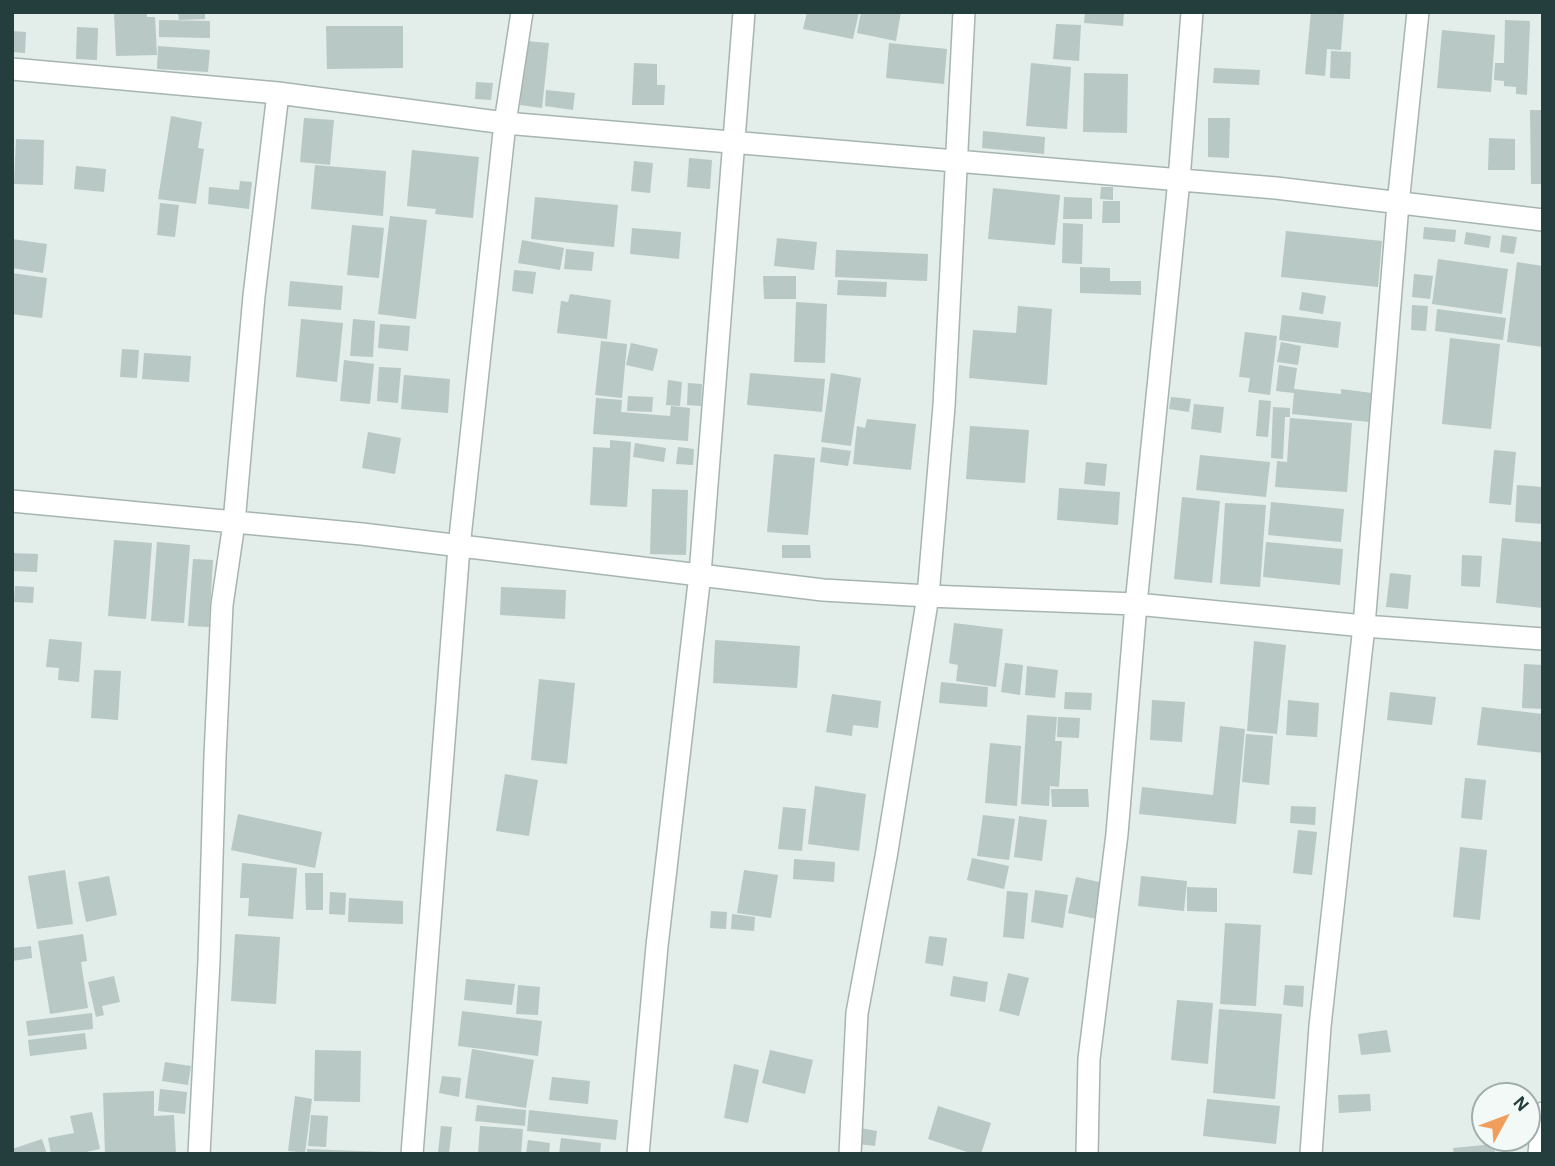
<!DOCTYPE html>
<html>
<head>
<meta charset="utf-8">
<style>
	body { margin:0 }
	#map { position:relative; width:1555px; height:1166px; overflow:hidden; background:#e3edea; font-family:"Alegreya Sans",sans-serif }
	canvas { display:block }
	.frame { position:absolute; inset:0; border:14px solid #233e3c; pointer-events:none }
	.north { position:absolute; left:1471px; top:1082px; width:70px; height:70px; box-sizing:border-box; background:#f3f9f7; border:2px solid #a0aeac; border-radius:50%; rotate:49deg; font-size:19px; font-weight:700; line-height:28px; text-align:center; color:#233e3c }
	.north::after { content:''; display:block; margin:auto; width:24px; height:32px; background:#f19d5c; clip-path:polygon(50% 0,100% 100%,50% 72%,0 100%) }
</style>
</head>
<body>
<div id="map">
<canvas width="1555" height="1166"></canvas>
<div class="frame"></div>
<div class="north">N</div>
</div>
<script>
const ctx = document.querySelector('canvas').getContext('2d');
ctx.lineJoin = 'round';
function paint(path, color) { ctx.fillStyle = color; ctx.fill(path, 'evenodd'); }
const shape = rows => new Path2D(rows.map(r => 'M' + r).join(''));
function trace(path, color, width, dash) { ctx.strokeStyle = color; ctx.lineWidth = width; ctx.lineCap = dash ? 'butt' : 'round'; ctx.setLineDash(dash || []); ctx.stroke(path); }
paint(shape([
	[114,12,147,12,147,17,155,17,157,55,116,56],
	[178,12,205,12,205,19,179,20],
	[807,12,859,12,853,39,803,29],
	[861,12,901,12,896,41,857,33],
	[1085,12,1124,12,1123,26,1084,23],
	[1311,12,1344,12,1341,50,1327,49,1325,76,1305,74],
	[159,20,210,21,210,38,159,37],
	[1505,20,1530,21,1527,95,1516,94,1516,87,1504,86,1504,81,1494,80,1495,63,1504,63],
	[1056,24,1081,25,1079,61,1053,59],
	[326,26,403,26,403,68,327,69],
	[77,27,98,28,97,60,76,59],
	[1442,30,1495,35,1491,92,1437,88],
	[12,31,26,32,25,53,12,52],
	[526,41,549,43,542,108,520,105],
	[889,43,947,49,944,84,886,78],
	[158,46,210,50,208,72,157,69],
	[1331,51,1351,52,1350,79,1330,78],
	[634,63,657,64,657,85,665,85,664,105,632,105],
	[1031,63,1071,67,1067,129,1026,126],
	[1214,68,1260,70,1259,85,1213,83],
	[1084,73,1128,74,1127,133,1083,132],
	[476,82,493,83,491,100,475,99],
	[546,90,575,93,573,110,545,106],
	[1530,110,1543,110,1543,184,1531,184],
	[171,116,202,122,198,148,204,149,196,204,158,199],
	[304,118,334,120,330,165,300,162],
	[1208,118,1230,118,1229,158,1208,157],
	[983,131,1045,137,1044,154,982,148],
	[1489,138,1515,139,1515,170,1488,170],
	[16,139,44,140,43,185,14,184],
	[412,150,479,157,473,218,435,214,436,209,407,206],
	[689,158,712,160,710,189,687,187],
	[634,161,653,163,650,193,631,191],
	[315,165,386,171,383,216,311,209],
	[76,166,106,169,104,192,74,189],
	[240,181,252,182,249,209,208,204,209,187,239,190],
	[1101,187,1113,187,1113,200,1100,199],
	[993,188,1060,195,1055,245,988,239],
	[535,197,618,205,614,247,531,239],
	[1064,197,1092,198,1092,219,1063,219],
	[1103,201,1120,201,1120,223,1102,223],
	[160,203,179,205,175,237,157,235],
	[390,216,427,220,416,319,378,314],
	[1063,223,1083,224,1082,264,1062,263],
	[352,225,384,228,379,278,347,275],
	[1424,227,1456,230,1455,242,1423,239],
	[632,228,681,232,679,259,630,254],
	[1286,231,1382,241,1378,287,1281,277],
	[1466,232,1491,236,1489,248,1464,244],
	[1502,235,1517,237,1514,254,1500,252],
	[777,238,817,242,814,270,774,266],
	[12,239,47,244,43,273,12,268],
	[522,240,564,248,560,270,518,263],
	[566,249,594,252,592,271,564,269],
	[836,250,928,254,927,281,835,277],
	[1438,259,1508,269,1502,314,1432,304],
	[1517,262,1543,266,1543,347,1507,342],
	[1080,267,1110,268,1110,281,1141,281,1141,295,1080,293],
	[514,270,536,272,533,294,512,291],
	[12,273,47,278,42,318,12,314],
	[1414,274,1433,276,1430,299,1412,297],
	[763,276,796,276,796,299,764,299],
	[838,280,887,282,886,297,837,295],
	[290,281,343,286,341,310,288,306],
	[1302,292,1326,296,1323,314,1299,310],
	[570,294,611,300,607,339,557,333,561,301,568,302],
	[796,302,827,304,825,363,794,362],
	[1412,305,1428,306,1426,331,1411,330],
	[1018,306,1052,309,1047,385,969,378,973,330,1016,333],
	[1437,309,1506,318,1503,340,1435,331],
	[1282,315,1341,322,1338,348,1279,340],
	[301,319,343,323,337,382,296,377],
	[353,319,375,321,373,357,350,356],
	[380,324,410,326,408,351,378,348],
	[1245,332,1277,336,1270,395,1248,392,1250,378,1239,377],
	[1450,338,1500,344,1491,429,1442,424],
	[601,341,627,344,622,398,595,395],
	[1281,342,1301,346,1298,365,1277,362],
	[631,343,658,349,653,371,626,365],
	[122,349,139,350,137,378,120,377],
	[144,353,191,356,189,382,142,379],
	[344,360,374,364,370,404,340,401],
	[1279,365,1297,368,1294,389,1341,394,1341,389,1372,393,1369,422,1292,414,1294,393,1276,391],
	[379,367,401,368,398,403,377,401],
	[750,373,825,379,822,412,747,405],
	[831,373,861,378,851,446,821,442],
	[404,375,450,379,448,413,401,409],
	[668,380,682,382,680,406,666,405],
	[688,383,702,384,701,406,687,405],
	[628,396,653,397,652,412,627,411],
	[1171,397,1191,399,1189,412,1169,409],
	[596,398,622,400,621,412,670,416,671,406,690,408,688,441,593,434],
	[1259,400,1271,401,1268,437,1256,436],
	[1194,404,1224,407,1221,433,1191,429],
	[1273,407,1290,408,1290,417,1285,417,1283,459,1271,458],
	[1290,418,1352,423,1347,492,1275,487,1277,461,1287,462],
	[867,419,916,424,911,470,853,464,857,426,865,428],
	[970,426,1029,430,1025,483,966,479],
	[368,432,401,438,395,474,362,468],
	[610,440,631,442,627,507,590,505,593,447,610,448],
	[635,443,666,448,664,462,633,457],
	[678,447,694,449,693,465,676,464],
	[822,447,851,451,848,466,820,462],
	[1494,450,1516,452,1511,505,1489,503],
	[774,454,815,458,808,535,767,532],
	[1200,455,1270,462,1266,497,1196,490],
	[1086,462,1107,464,1105,486,1084,484],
	[1517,485,1543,487,1543,524,1515,522],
	[1059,488,1120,492,1118,525,1057,520],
	[652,489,688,490,686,555,650,554],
	[1182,497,1220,501,1212,583,1174,579],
	[1271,502,1344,509,1341,542,1268,535],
	[1225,503,1266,505,1260,587,1220,584],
	[1502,538,1543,542,1543,608,1496,603],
	[114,540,152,543,146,619,108,616],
	[157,542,190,545,184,623,151,621],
	[1266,542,1343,549,1340,585,1263,577],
	[782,545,810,545,811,558,782,558],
	[12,553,38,554,37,572,12,571],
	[1462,555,1482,556,1480,587,1461,586],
	[193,559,213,560,209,627,188,626],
	[1390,573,1411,575,1408,609,1386,607],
	[15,586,34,587,33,603,14,602],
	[501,587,566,590,565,619,500,615],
	[954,623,1003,629,996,687,956,681,958,665,949,663],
	[49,639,82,642,79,682,58,680,59,668,46,667],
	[715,640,800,646,797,688,713,683],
	[1254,641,1286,645,1277,734,1247,731],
	[1005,663,1023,665,1020,695,1001,692],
	[1524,664,1543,665,1543,709,1522,708],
	[1027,666,1058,670,1055,698,1025,695],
	[94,670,121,671,118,720,91,718],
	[539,679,575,683,567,764,531,760],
	[941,682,988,687,987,707,939,703],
	[1065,692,1092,693,1091,710,1064,709],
	[1390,692,1436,697,1432,725,1387,720],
	[832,694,881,701,878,728,853,725,852,736,826,732],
	[1152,700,1185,702,1182,742,1150,740],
	[1288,700,1319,703,1317,737,1286,735],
	[1482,707,1543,714,1543,753,1477,745],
	[1027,715,1057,717,1055,741,1062,741,1059,787,1050,786,1049,806,1021,804],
	[1058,717,1080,718,1079,738,1057,737],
	[1220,726,1245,729,1236,824,1139,814,1142,787,1213,795],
	[1246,734,1273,736,1269,785,1242,782],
	[990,743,1021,746,1017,806,985,803],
	[505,774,538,780,529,836,496,831],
	[1465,778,1486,780,1482,820,1461,818],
	[815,786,866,794,859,851,808,844],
	[1051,789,1088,789,1089,807,1052,807],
	[1291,806,1316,807,1315,825,1290,823],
	[783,807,806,809,802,851,778,849],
	[238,814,322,832,315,868,231,850],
	[983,815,1015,819,1009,860,977,856],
	[1019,816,1047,820,1042,861,1014,857],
	[1298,830,1317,832,1312,875,1293,873],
	[1460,847,1487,850,1480,920,1453,917],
	[972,858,1009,866,1004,889,967,880],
	[794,859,835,862,834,882,793,879],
	[242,863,297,868,293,919,248,916,249,898,240,898],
	[65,870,73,924,37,929,28,876],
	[744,870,778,875,771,918,737,913],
	[305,873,323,873,323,910,306,910],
	[109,876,117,915,86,922,78,882],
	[1141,876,1187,881,1184,911,1138,906],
	[1076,877,1104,883,1097,919,1068,913],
	[1187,887,1217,888,1217,912,1187,911],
	[1035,890,1068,895,1063,928,1031,922],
	[1007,891,1028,893,1024,939,1003,937],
	[330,892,346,893,345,915,329,914],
	[349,898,403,901,403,924,348,922],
	[711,911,727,912,726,929,710,928],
	[732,914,755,917,754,931,731,929],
	[1225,923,1261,925,1256,1006,1220,1004],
	[83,934,87,961,81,962,88,1008,50,1014,38,941],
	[235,934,280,937,276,1004,231,1001],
	[929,936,947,938,943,966,925,963],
	[31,946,32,958,12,961,12,948],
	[1008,973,1029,978,1019,1016,999,1011],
	[114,976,120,1002,102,1006,104,1015,96,1017,88,982],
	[953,976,988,982,985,1002,950,996],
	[466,979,515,984,512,1005,464,1000],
	[518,985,540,987,538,1015,516,1014],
	[1285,985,1304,986,1303,1007,1283,1005],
	[1177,1000,1213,1003,1208,1064,1171,1060],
	[1219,1009,1282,1014,1275,1099,1213,1093],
	[462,1011,542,1021,538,1056,458,1046],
	[92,1013,93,1029,28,1036,26,1021],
	[1387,1030,1391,1052,1361,1055,1358,1034],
	[85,1033,87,1049,30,1056,28,1040],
	[472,1049,534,1060,526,1108,465,1098],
	[315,1050,361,1051,360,1102,314,1101],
	[770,1050,813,1060,805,1094,762,1083],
	[165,1062,191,1066,188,1085,162,1081],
	[734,1064,759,1070,748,1123,724,1118],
	[442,1076,461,1078,459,1097,439,1093],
	[552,1077,590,1081,588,1104,549,1100],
	[160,1089,187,1092,185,1114,158,1111],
	[154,1091,154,1116,174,1115,176,1154,105,1154,103,1093],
	[1370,1094,1371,1111,1339,1113,1338,1095],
	[295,1096,312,1099,305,1153,288,1151],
	[1207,1099,1280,1106,1276,1144,1203,1136],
	[477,1105,526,1110,525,1126,475,1121],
	[938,1106,991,1123,981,1154,973,1154,928,1139],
	[529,1110,618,1120,616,1140,527,1131],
	[92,1112,100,1149,77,1154,51,1154,48,1138,74,1133,70,1116],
	[311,1115,328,1116,326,1147,308,1146],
	[441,1126,452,1127,449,1153,438,1152],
	[480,1126,523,1129,521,1154,478,1154],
	[860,1128,877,1131,875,1146,858,1144],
	[561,1138,601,1143,600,1154,559,1154],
	[42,1139,47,1154,12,1154,12,1149],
	[528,1140,550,1143,549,1154,526,1154],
	[1494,1144,1495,1154,1454,1154,1453,1148],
	[307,1149,384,1152,384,1154,307,1154]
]), '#b8c8c4');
const minor = shape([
	[12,69,278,93,505,123,1276,188,1543,220],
	[12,501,362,534,823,590,928,596,1136,604,1364,626,1543,639],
	[199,1154,209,961,215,756,222,605,234,523,254,296,278,93],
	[412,1154,459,547,505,123,522,12],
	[638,1154,657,946,700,574,744,12],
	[850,1154,857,1013,886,857,928,596,944,406,964,12],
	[1087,1154,1089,1059,1117,834,1136,604,1179,180,1192,12],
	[1311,1154,1320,1026,1364,626,1398,204,1418,12],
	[1539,1154,1543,1113]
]);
trace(minor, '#a6b5b2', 24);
trace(minor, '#fff', 21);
</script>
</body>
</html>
